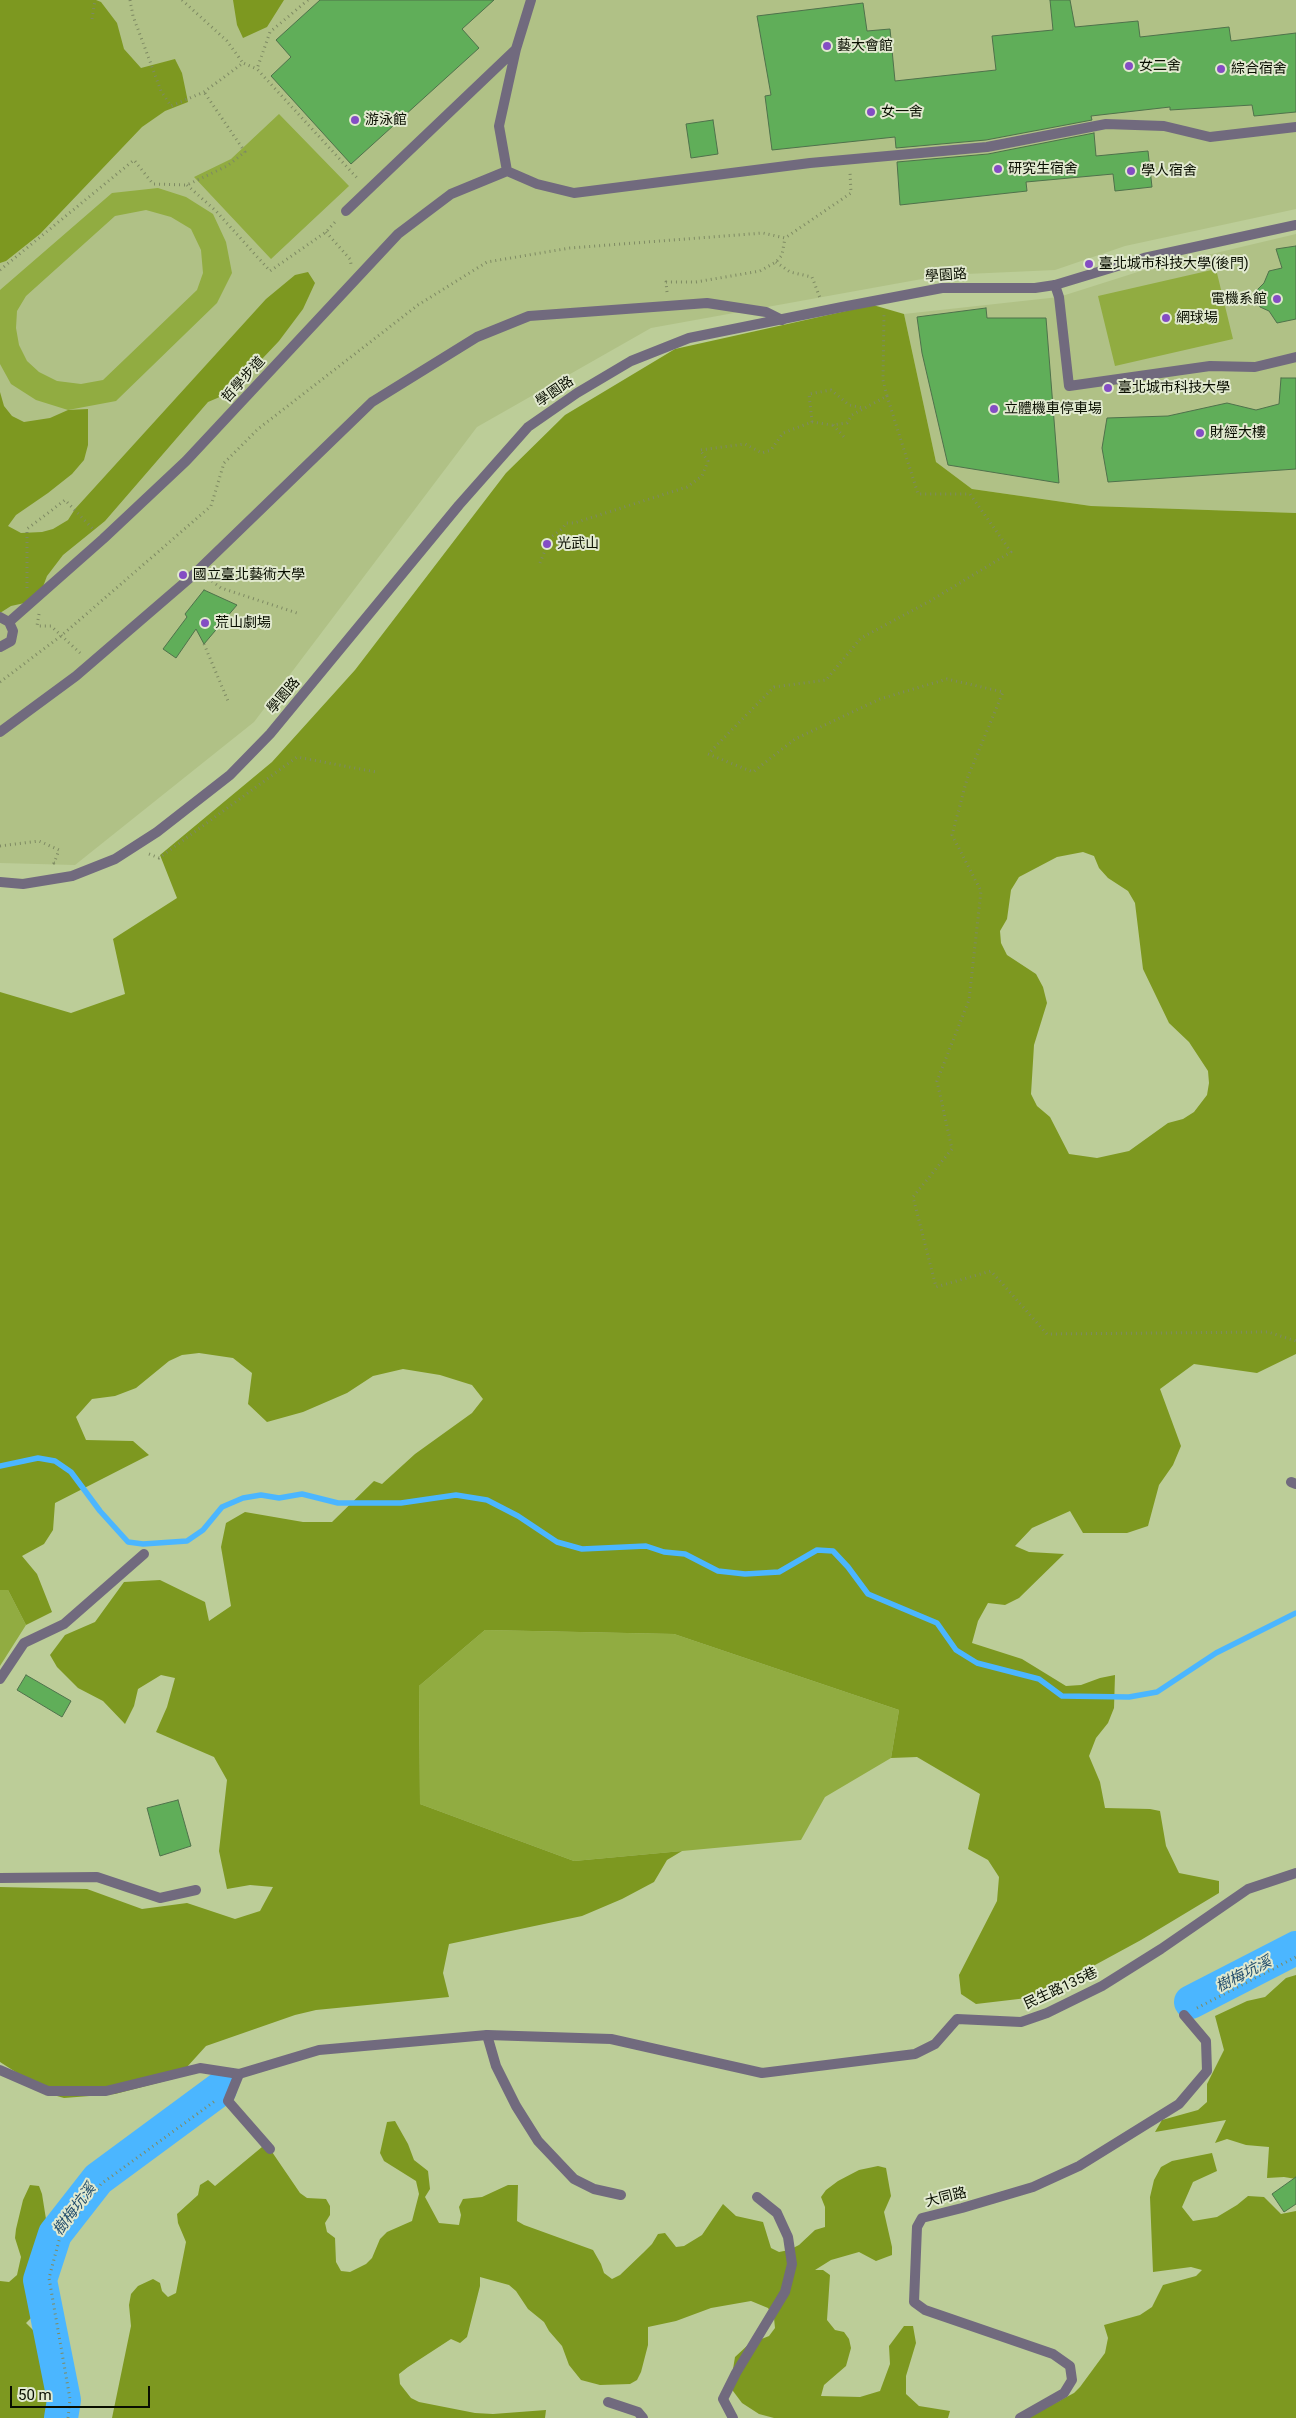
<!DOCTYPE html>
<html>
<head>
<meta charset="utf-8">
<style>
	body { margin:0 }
	#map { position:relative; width:1296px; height:2418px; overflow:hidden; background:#bccd98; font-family:Roboto,sans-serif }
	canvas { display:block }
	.scale { position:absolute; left:10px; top:2386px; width:140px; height:22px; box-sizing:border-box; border:2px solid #090e00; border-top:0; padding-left:6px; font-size:15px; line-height:18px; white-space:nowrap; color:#090e00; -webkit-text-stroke:4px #e1e9cf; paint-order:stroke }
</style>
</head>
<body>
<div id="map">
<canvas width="1296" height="2418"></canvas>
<div class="scale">50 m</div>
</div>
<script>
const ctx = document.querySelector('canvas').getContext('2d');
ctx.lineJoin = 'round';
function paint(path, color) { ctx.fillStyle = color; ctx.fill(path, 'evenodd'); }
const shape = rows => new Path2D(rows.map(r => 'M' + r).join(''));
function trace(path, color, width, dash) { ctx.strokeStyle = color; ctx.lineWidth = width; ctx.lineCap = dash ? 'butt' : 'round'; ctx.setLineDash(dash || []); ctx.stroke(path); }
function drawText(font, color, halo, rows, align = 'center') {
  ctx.font = font + ' Roboto,"Noto Sans TC",sans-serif'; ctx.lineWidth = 4; ctx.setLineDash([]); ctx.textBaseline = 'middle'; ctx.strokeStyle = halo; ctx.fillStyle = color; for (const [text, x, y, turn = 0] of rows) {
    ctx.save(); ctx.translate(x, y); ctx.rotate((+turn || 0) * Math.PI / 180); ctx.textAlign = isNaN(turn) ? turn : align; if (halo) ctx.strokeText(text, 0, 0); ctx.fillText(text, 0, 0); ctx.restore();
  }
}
paint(shape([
	[0,0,1296,0,1296,209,1125,246,1055,270,944,275,651,328,477,427,254,722,75,865,0,863],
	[1296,234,1296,513,1091,506,972,489,936,462,904,314,1059,297,1144,270]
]), '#b0c186');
paint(shape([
	[279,114,349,186,271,259,194,177,231,159],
	[158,188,186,197,213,214,226,242,232,273,217,303,116,401,68,410,36,400,11,384,0,364,0,290,112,193],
	[146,210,171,217,191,229,201,250,203,273,197,290,103,380,81,384,57,381,39,372,27,361,19,345,16,328,17,311,26,296,115,216],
	[1216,269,1233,339,1115,366,1098,296],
	[0,1590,8,1590,26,1625,0,1666],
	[485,1630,674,1634,899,1710,891,1758,825,1797,801,1840,574,1861,420,1804,419,1686]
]), '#91ac41');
paint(shape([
	[0,0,96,0,101,2,117,23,124,49,141,68,175,59,182,73,188,102,165,111,142,127,40,234,6,261,0,263],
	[233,0,284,0,267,27,243,38,237,25],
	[308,272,315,283,303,309,279,341,262,359,239,377,222,396,208,402,105,521,63,555,47,576,38,600,11,606,0,613,0,392,4,406,12,416,24,422,50,418,68,410,88,409,88,445,84,460,72,474,48,493,16,515,8,526,21,533,42,532,53,529,68,520,75,509,266,299,295,275],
	[873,305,904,314,936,462,972,489,1091,506,1296,513,1296,1354,1257,1373,1194,1364,1160,1389,1181,1446,1173,1465,1159,1485,1148,1526,1127,1533,1083,1533,1070,1511,1032,1528,1015,1546,1029,1552,1064,1554,1019,1598,1005,1605,988,1603,978,1621,972,1643,1022,1659,1066,1686,1081,1685,1100,1678,1115,1675,1114,1708,1108,1723,1096,1738,1089,1756,1100,1782,1105,1808,1150,1809,1160,1811,1166,1846,1179,1873,1219,1881,1219,1893,1141,1940,1073,1977,1027,1998,976,2004,961,1994,959,1975,997,1901,999,1877,988,1860,968,1849,980,1794,917,1757,891,1758,899,1710,674,1634,485,1630,419,1686,420,1804,574,1861,682,1851,667,1860,654,1882,622,1899,582,1916,449,1944,443,1973,449,1997,316,2010,295,2015,206,2046,177,2078,115,2094,64,2098,50,2094,0,2062,0,1887,87,1889,142,1909,187,1903,235,1919,260,1911,273,1887,250,1885,227,1889,219,1851,227,1780,214,1757,156,1732,167,1707,175,1678,161,1675,138,1689,134,1706,125,1724,103,1701,78,1688,57,1667,50,1655,65,1635,95,1622,124,1582,160,1580,205,1602,209,1621,231,1606,221,1547,226,1523,245,1512,303,1522,332,1522,374,1481,382,1484,415,1454,472,1413,483,1399,472,1385,440,1375,403,1369,373,1376,347,1393,303,1412,267,1422,248,1404,252,1373,233,1358,199,1353,182,1355,169,1361,136,1388,115,1396,92,1399,76,1417,86,1440,133,1441,149,1455,55,1503,53,1530,44,1544,22,1556,37,1574,52,1612,26,1625,8,1590,0,1590,0,992,71,1013,125,994,113,939,177,898,160,855,272,762,355,670,506,473,565,415,675,349],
	[1083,852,1094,856,1099,868,1108,878,1128,891,1135,903,1143,969,1169,1023,1189,1042,1208,1071,1209,1083,1207,1095,1194,1112,1183,1119,1168,1123,1129,1151,1097,1158,1069,1154,1050,1117,1037,1106,1031,1094,1034,1045,1047,1003,1043,987,1036,974,1007,955,1001,943,1000,931,1007,919,1011,890,1019,877,1057,857],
	[1296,1975,1296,2179,1284,2177,1267,2178,1269,2147,1246,2145,1227,2139,1215,2143,1226,2120,1155,2132,1162,2120,1198,2110,1207,2102,1207,2084,1224,2050,1215,2016,1247,2001,1265,1997,1286,1978],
	[395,2121,408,2144,414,2160,428,2171,430,2189,425,2197,439,2223,459,2225,461,2215,459,2207,463,2199,482,2197,508,2185,518,2185,517,2221,524,2225,593,2250,601,2264,604,2273,612,2279,620,2275,643,2253,652,2244,658,2234,665,2233,676,2247,684,2246,702,2235,723,2204,736,2216,763,2222,771,2248,779,2252,789,2250,799,2245,815,2230,825,2227,825,2207,821,2197,826,2190,838,2181,859,2170,878,2166,886,2168,891,2196,884,2212,892,2247,892,2255,876,2261,859,2252,831,2260,815,2270,823,2270,830,2275,827,2320,835,2330,844,2332,849,2339,851,2348,846,2366,824,2385,821,2396,860,2397,880,2391,890,2364,889,2346,904,2326,913,2326,916,2343,906,2376,906,2394,919,2406,950,2411,948,2418,774,2418,759,2414,742,2403,730,2387,735,2357,749,2344,769,2336,775,2328,774,2318,768,2308,751,2301,711,2308,676,2321,648,2327,648,2345,641,2372,637,2380,630,2384,600,2385,581,2380,569,2365,562,2346,549,2331,544,2322,528,2309,516,2291,509,2285,480,2277,480,2286,467,2337,460,2343,451,2339,408,2367,399,2374,400,2384,411,2398,419,2402,475,2413,493,2414,546,2410,545,2418,112,2418,131,2326,129,2305,131,2294,138,2286,153,2279,160,2283,162,2291,168,2297,176,2293,186,2242,178,2223,177,2214,198,2195,200,2185,208,2180,215,2186,262,2147,270,2149,300,2193,307,2198,326,2199,330,2206,330,2215,325,2223,327,2232,335,2238,336,2262,341,2271,350,2272,366,2264,372,2258,380,2239,387,2232,412,2221,419,2194,416,2181,384,2161,380,2153,387,2122],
	[1212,2153,1217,2171,1193,2182,1182,2207,1193,2221,1217,2217,1237,2205,1248,2196,1264,2197,1281,2214,1296,2211,1296,2418,1027,2418,1074,2393,1080,2387,1105,2353,1108,2338,1104,2325,1140,2315,1152,2307,1163,2285,1196,2276,1202,2270,1191,2267,1153,2272,1150,2197,1154,2180,1161,2167,1172,2161],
	[30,2185,39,2186,42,2194,49,2238,41,2272,38,2300,41,2308,26,2323,45,2342,53,2359,59,2394,51,2418,0,2418,0,2281,9,2282,17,2275,21,2257,15,2238,16,2229,23,2200]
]), '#7d9820');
trace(shape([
	[0,1466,38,1458,55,1461,71,1472,100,1511,128,1542,143,1544,187,1541,203,1530,222,1507,243,1498,261,1495,279,1498,302,1494,338,1503,401,1503,456,1495,487,1500,518,1516,557,1542,582,1549,646,1546,664,1552,685,1554,718,1571,745,1574,779,1572,817,1550,833,1551,848,1567,868,1594,937,1623,956,1650,977,1663,1039,1679,1062,1696,1129,1697,1157,1692,1216,1653,1296,1613]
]), '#4bb6ff', 5.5);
trace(shape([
	[1191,2002,1296,1948],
	[61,2418,64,2400,40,2280,55,2234,98,2179,220,2089]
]), '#4bb6ff', 34);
const building = shape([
	[320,0,494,0,462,29,479,48,351,164,271,76,291,57,276,40,320,0],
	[1050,0,1070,0,1075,27,1138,21,1140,37,1229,27,1231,41,1296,33,1296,112,1254,116,1252,105,1170,110,1170,107,1091,116,1092,120,986,140,896,148,895,137,772,150,765,96,771,95,757,16,863,3,867,31,890,29,895,81,996,70,992,36,1053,30,1050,0],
	[713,120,718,154,691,158,686,124,713,120],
	[1094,133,1096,156,1148,151,1152,187,1115,191,1113,174,1026,182,1027,191,900,205,897,162,988,154,1094,133],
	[1296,246,1296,319,1277,323,1269,311,1260,307,1256,291,1264,283,1269,271,1282,268,1276,249,1296,246],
	[986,308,987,318,1046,318,1059,483,948,465,922,353,917,317,986,308],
	[1281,378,1296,378,1296,469,1108,482,1102,448,1107,418,1168,416,1227,403,1256,410,1279,404,1281,378],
	[204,590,237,605,204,644,196,629,176,658,163,649,187,617,185,614,204,590],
	[26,1675,71,1701,62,1717,17,1690,26,1675],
	[178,1800,191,1846,160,1856,147,1808,178,1800],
	[1296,2177,1296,2204,1284,2212,1272,2194,1296,2177]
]);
paint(building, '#60ae59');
trace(building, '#4f724b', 1);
trace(shape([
	[130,0,133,16,161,91,171,106,204,92,243,63,257,69],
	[182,0,227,41,243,63],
	[308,0,270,32,257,69,358,179],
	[92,19,95,0],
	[187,185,216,211,270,271,326,232,336,221],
	[326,232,350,259,351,264],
	[776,262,790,272,812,277,820,298],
	[0,270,134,160,153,184,187,185,227,166,245,152,204,92],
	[667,292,666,282,696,282,760,271,776,262,782,255,785,238],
	[887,396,918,494,970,494,1011,552,930,601,861,638,826,680,774,687,708,754,753,772,795,739,880,699,947,679,1003,692,967,779,952,835,981,891,969,1000,937,1081,952,1149,913,1197,936,1287,991,1271,1047,1334,1268,1332,1296,1341],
	[812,422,809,394,831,390,849,405,864,408],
	[833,425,844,437],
	[540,563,550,538,563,528,566,523,574,523,687,487,702,476,708,461,700,450,745,444,762,453,771,450,783,433,812,422,832,425,847,423,852,415,887,396,883,380,884,312],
	[208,578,221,588,297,613],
	[27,588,27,529,65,500,94,530],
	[39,614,37,626,51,626,80,653],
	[204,644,228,701],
	[0,682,61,636,211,506,224,463,258,429,418,305,487,262,570,248,763,233,785,238,851,193,850,172],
	[0,846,39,841,59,850,54,863,56,863],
	[149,854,159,858,297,757,376,772],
	[1197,2008,1296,1957],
	[68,2418,70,2399,49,2278,60,2237,101,2184,215,2101]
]), '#7e8a63', 3, [1, 4]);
trace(shape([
	[507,171,537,184,574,193,810,163,987,147,1106,124,1164,126,1210,137,1296,127],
	[507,171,499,126,516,49,531,0],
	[346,211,516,49],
	[1055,285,1059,297,1069,386,1210,366,1255,367,1296,357],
	[0,617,9,622,13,631,11,641,0,647],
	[9,622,103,539,186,461,398,234,451,194,507,171],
	[0,732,76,676,191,577,372,402,477,337,529,316,667,306,707,303,766,312,782,320],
	[0,1679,24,1643,64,1624,144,1554],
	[0,1878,97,1877,160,1898,196,1890],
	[487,2035,496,2066,516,2106,538,2141,574,2179,594,2189,621,2195],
	[239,2074,228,2101,270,2149],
	[608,2402,638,2412,643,2418]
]), '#716a7e', 10);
trace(shape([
	[0,882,23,884,72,876,115,859,157,832,230,775,270,734,459,505,528,427,577,393,631,361,689,338,842,307,942,288,1035,288,1055,285,1144,258,1296,225],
	[1291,1482,1296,1484],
	[0,2070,48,2091,106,2091,200,2068,239,2074,319,2050,487,2035,611,2039,762,2073,915,2054,935,2044,957,2019,1021,2022,1047,2013,1102,1986,1161,1949,1248,1889,1296,1873],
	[733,2418,723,2399,736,2373,785,2292,792,2264,788,2237,777,2213,757,2197],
	[1020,2418,1064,2393,1072,2380,1070,2366,1053,2354,925,2310,914,2302,917,2227,922,2218,962,2208,1033,2187,1079,2166,1179,2104,1207,2071,1206,2041,1184,2015]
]), '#716a7e', 10);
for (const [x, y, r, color] of [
	[827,46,5,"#844dc4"],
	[1129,66,5,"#844dc4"],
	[1221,69,5,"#844dc4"],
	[871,112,5,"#844dc4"],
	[355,120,5,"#844dc4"],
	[998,169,5,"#844dc4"],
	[1131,171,5,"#844dc4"],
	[1089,264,5,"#844dc4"],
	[1277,299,5,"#844dc4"],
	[1166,318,5,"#844dc4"],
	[1108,388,5,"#844dc4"],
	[994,409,5,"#844dc4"],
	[1200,433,5,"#844dc4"],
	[547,544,5,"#844dc4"],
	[183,575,5,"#844dc4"],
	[205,623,5,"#844dc4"]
]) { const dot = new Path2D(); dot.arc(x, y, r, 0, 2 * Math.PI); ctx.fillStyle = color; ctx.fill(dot); trace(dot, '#e1e9cf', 2); }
drawText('14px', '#090e00', '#e1e9cf', [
	["藝大會館",837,46],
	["女二舍",1139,66],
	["綜合宿舍",1231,69],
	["女一舍",881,112],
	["游泳館",365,120],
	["研究生宿舍",1008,169],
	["學人宿舍",1141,171],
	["臺北城市科技大學(後門)",1099,264],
	["電機系館",1267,299,"right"],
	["網球場",1176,318],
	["臺北城市科技大學",1118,388],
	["立體機車停車場",1004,409],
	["財經大樓",1210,433],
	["光武山",557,544],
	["國立臺北藝術大學",193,575],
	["荒山劇場",215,623]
], 'left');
drawText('14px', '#090e00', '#e1e9cf', [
	["學園路",946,276,-4],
	["哲學步道",244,380,-48],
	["學園路",555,392,-34],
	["學園路",284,696,-50],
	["民生路135巷",1061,1989,-25],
	["大同路",946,2198,-14]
]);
drawText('italic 15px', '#244e6c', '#e1e9cf', [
	["樹梅坑溪",1244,1975,-27],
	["樹梅坑溪",75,2210,-53]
]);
</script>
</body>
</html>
